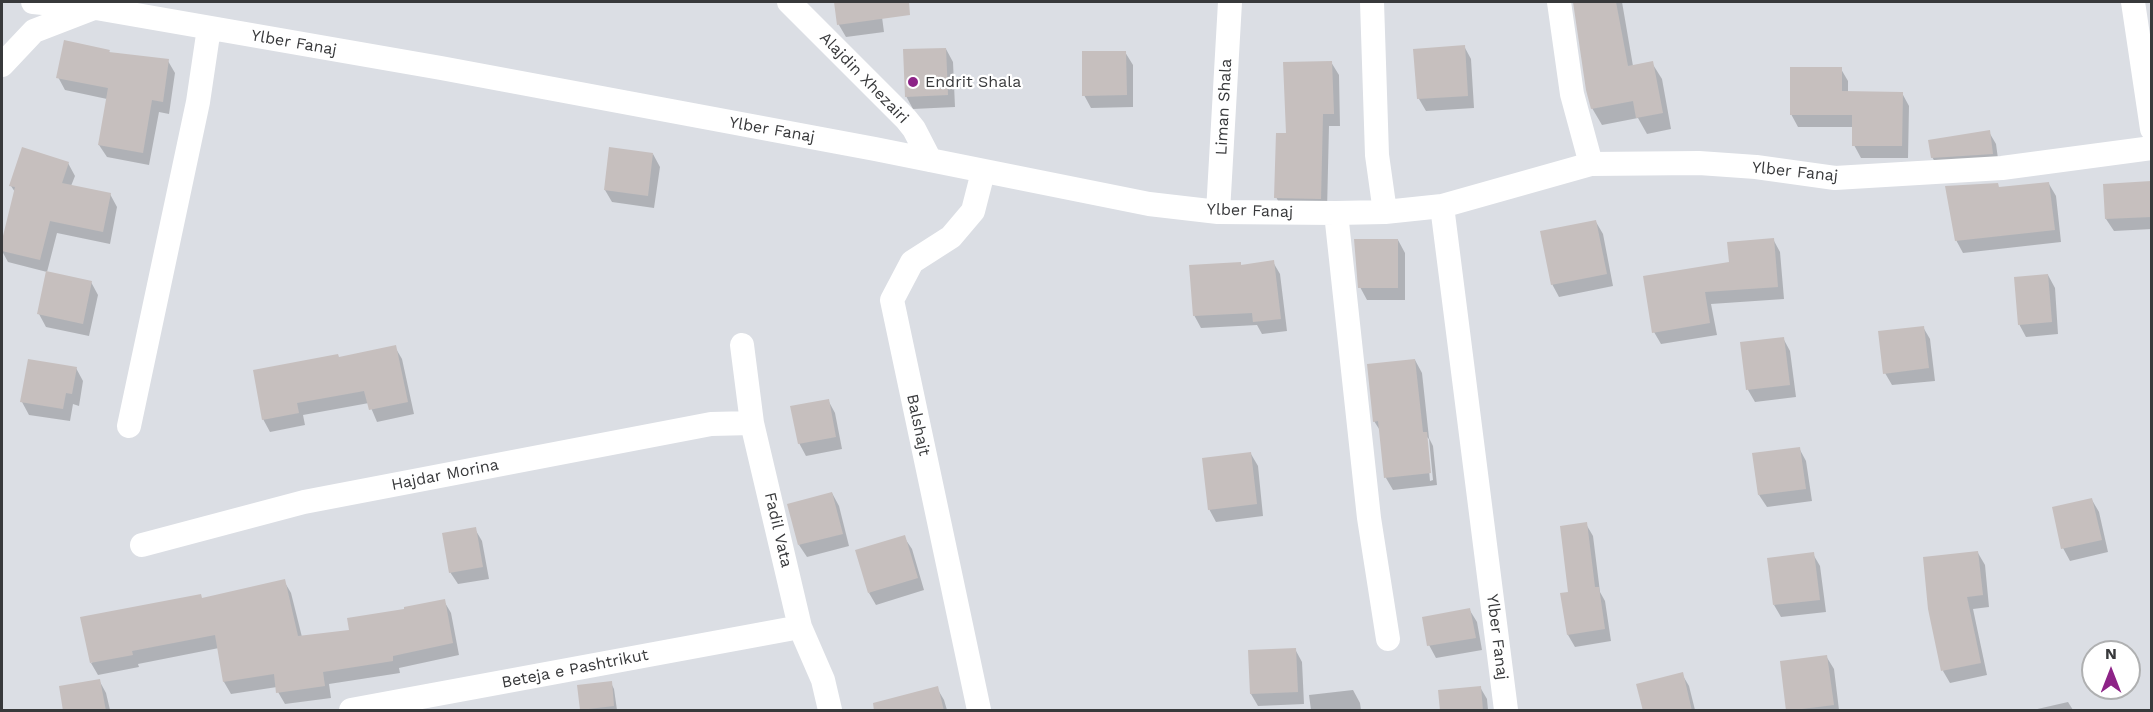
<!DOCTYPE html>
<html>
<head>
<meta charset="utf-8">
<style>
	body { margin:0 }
	#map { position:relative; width:2153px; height:712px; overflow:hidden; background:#dbdee4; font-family:"Work Sans",sans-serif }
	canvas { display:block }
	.frame { position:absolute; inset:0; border:3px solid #38393b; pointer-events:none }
	.north { position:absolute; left:2081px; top:640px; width:60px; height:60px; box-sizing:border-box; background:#fff; border:2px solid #afb0b1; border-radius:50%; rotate:0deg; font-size:16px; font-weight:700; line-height:24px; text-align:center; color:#38393b }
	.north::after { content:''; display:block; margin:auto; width:21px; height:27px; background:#8d2387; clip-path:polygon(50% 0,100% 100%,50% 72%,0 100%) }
</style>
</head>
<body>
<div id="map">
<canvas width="2153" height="712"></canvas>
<div class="frame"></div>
<div class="north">N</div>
</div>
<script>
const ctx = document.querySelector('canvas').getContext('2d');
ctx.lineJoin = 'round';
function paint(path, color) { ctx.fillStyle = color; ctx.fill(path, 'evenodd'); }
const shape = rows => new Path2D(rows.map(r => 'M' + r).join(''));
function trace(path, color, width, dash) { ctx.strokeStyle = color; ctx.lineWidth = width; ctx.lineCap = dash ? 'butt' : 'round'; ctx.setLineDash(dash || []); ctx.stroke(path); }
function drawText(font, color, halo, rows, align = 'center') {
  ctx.font = font + ' "Work Sans",sans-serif'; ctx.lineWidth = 4.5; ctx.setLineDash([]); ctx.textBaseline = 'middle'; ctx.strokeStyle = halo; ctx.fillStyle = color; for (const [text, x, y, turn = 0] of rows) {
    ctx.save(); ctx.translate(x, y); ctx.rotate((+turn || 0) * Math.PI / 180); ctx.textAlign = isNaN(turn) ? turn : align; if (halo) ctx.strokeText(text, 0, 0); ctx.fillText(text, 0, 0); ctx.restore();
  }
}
paint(shape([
	[835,2,880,2,884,32,846,37,839,25],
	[1575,2,1622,2,1633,66,1652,63,1662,79,1671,129,1647,134,1638,118,1602,125,1592,108,1587,90],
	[1464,46,1471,59,1474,108,1426,111,1419,99,1415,50],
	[946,49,953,62,955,107,913,109,906,96],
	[109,51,110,53,168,61,175,73,169,114,159,112,149,165,107,157,99,145,107,99,65,90,58,77],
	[1125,52,1133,65,1133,107,1091,108,1084,95],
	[1331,62,1339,75,1340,126,1329,126,1327,211,1283,210,1276,197,1287,134],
	[1841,69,1848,81,1848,93,1902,93,1909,106,1908,158,1861,158,1854,145,1854,127,1798,127,1791,114],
	[1989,132,1996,144,1999,166,1940,170,1932,157],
	[653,154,660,167,654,208,612,202,605,190],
	[68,163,75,176,71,186,110,194,117,207,110,244,57,233,47,272,8,262,2,251,2,246,15,192,11,186],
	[2152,183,2152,229,2114,231,2106,219,2105,185],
	[2049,184,2056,196,2061,242,1963,253,1956,240,2000,189],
	[1596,222,1603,234,1613,286,1559,297,1552,284],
	[1773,239,1780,252,1784,299,1711,304,1717,335,1661,344,1654,332,1731,264],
	[1398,240,1405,253,1405,300,1367,300,1360,287],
	[1273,262,1280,274,1287,331,1262,334,1257,325,1201,328,1194,315,1240,263,1242,266],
	[2048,275,2055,288,2058,334,2026,337,2019,324],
	[91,282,98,295,89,336,46,327,39,314],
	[1923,327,1930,339,1935,381,1892,385,1885,373],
	[1783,338,1790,351,1796,397,1755,402,1748,390,1742,344],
	[395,347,402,359,414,414,377,422,369,403,303,415,305,425,270,432,263,419,339,359],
	[1415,360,1422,373,1429,438,1433,446,1437,485,1393,490,1386,478,1381,432,1374,421],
	[1426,436,1429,439,1433,480,1430,481],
	[76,368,83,381,79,406,73,404,70,421,29,415,22,402],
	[828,400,835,413,842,449,806,456,799,443],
	[1799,448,1806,461,1812,501,1767,507,1759,495],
	[1251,454,1258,466,1263,516,1216,522,1209,509],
	[832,493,839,506,849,546,807,557,799,545],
	[2092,500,2099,512,2108,552,2070,561,2063,548],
	[1586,524,1593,536,1600,592,1605,601,1611,641,1575,647,1568,635,1570,593],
	[475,529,482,541,489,579,458,584,450,572],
	[904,537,912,549,924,590,876,605,869,593],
	[1978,553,1985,565,1989,607,1973,609,1987,675,1950,683,1943,671],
	[1813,554,1820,566,1826,612,1781,617,1774,605],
	[284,581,291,593,302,637,350,631,406,611,444,601,451,613,459,655,399,668,400,673,329,684,331,698,285,704,278,692,277,687,231,694,224,682,219,648,138,664,139,667,98,675,91,663,203,599],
	[1469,609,1477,622,1482,650,1436,658,1429,645],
	[1295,649,1302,662,1304,704,1258,706,1251,694],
	[1826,656,1834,669,1839,710,1788,710],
	[1682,674,1689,686,1695,710,1644,710],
	[99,680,106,693,110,710,65,710],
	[611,683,614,689,617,710,582,710],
	[1480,687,1487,699,1488,710,1441,710],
	[937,688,944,700,947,710,880,710],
	[1353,690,1360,703,1361,710,1311,710,1309,695],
	[2068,702,2073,710,2033,710]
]), '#0003');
paint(shape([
	[834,2,909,2,910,15,837,25],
	[1573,2,1616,2,1628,66,1653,61,1663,113,1636,118,1633,101,1591,109,1586,90],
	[64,40,110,50,109,52,169,59,163,102,152,100,143,153,98,145,108,88,56,78],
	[1465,45,1468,96,1417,99,1413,49],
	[946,48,948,95,905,97,903,49],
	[1082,51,1126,51,1127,95,1082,96],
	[1332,61,1334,114,1323,114,1321,199,1274,198,1276,133,1286,133,1283,62],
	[1790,67,1842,67,1842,91,1903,92,1902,146,1852,146,1852,115,1790,115],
	[1990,130,1993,154,1931,158,1928,140],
	[22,147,69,162,62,183,111,193,103,232,50,221,40,260,2,251,2,240,15,187,9,186],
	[609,147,653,153,648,196,604,190],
	[2151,181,2151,217,2105,219,2103,184],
	[2049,182,2055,230,1955,241,1945,186,1998,183,1999,187],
	[1596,220,1607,274,1551,285,1540,231],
	[1774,238,1778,287,1705,292,1710,323,1652,333,1643,276,1729,262,1727,242],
	[1354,239,1398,239,1398,288,1358,288],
	[1274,260,1281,319,1253,322,1252,313,1193,316,1189,265,1241,262,1241,265],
	[46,271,92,281,83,324,37,314],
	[2048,274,2052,322,2018,325,2014,277],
	[1924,326,1929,368,1883,374,1878,331],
	[1784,337,1790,385,1746,390,1740,342],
	[396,345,408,402,369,410,364,391,297,403,299,413,262,420,253,370,338,354,339,357],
	[28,359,77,367,72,394,66,393,63,409,20,402],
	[1415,359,1423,432,1427,432,1431,473,1384,478,1378,421,1373,422,1367,364],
	[829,399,836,437,798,444,790,406],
	[1800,447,1806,489,1758,495,1752,453],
	[1251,452,1257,504,1208,510,1202,458],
	[832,492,843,534,798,545,787,504],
	[2092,498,2102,540,2061,549,2052,507],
	[1587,522,1595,587,1599,587,1605,629,1567,635,1560,593,1568,592,1560,526],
	[476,527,483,567,449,573,442,533],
	[905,535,918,578,868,593,855,550],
	[1978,551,1983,595,1967,597,1981,663,1941,671,1928,609,1923,557],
	[1814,552,1820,600,1773,605,1767,558],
	[285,579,298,636,349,630,347,618,404,609,404,607,445,599,453,643,393,656,393,661,323,672,325,686,276,693,274,674,223,682,215,635,132,651,133,655,90,663,80,617,201,594,202,598],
	[1470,608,1476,638,1427,646,1422,617],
	[1296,648,1298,692,1250,694,1248,650],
	[1827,655,1834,705,1786,711,1780,661],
	[1683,672,1692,711,1643,711,1636,684],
	[100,679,106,711,63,711,59,686],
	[612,681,614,706,580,710,577,685],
	[938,686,944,711,874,711,873,703],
	[1481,686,1483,711,1440,711,1438,690]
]), '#c6bfbe');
trace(shape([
	[33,2,96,8,441,68,875,149,1149,204,1218,212,1336,213,1385,212,1442,206,1591,164,1699,163,1756,167,1835,178,2002,168,2152,148],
	[789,2,906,119,914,129,930,160],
	[1372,2,1377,155,1385,212],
	[1559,2,1572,94,1591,164],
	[2133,2,2152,129],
	[2,65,34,31,91,9],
	[1442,206,1506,710],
	[1218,212,1230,2],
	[1336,213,1369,518,1388,639],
	[742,345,752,423,800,627,823,680,830,710],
	[129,426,198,102,209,28],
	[142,545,304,502,711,424,752,423],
	[351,710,800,627],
	[979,710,892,300,912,262,951,237,973,211,983,172]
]), '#fff', 24);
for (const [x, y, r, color] of [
	[913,82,6,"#8d2387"]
]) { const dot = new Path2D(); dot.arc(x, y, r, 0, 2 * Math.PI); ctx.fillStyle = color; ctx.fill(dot); trace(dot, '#fff', 2); }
drawText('16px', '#38393b', '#fff', [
	["Ylber Fanaj",294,43,10],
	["Alajdin Xhezairi",864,78,46],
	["Liman Shala",1224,107,-87],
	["Ylber Fanaj",772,130,10],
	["Ylber Fanaj",1795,172,6],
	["Ylber Fanaj",1250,211,2],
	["Balshajt",918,425,78],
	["Hajdar Morina",445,475,-11],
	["Fadil Vata",778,530,77],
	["Ylber Fanaj",1497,637,83],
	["Beteja e Pashtrikut",575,669,-11]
]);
drawText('16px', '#38393b', '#fff', [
	["Endrit Shala",925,82]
], 'left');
</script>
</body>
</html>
